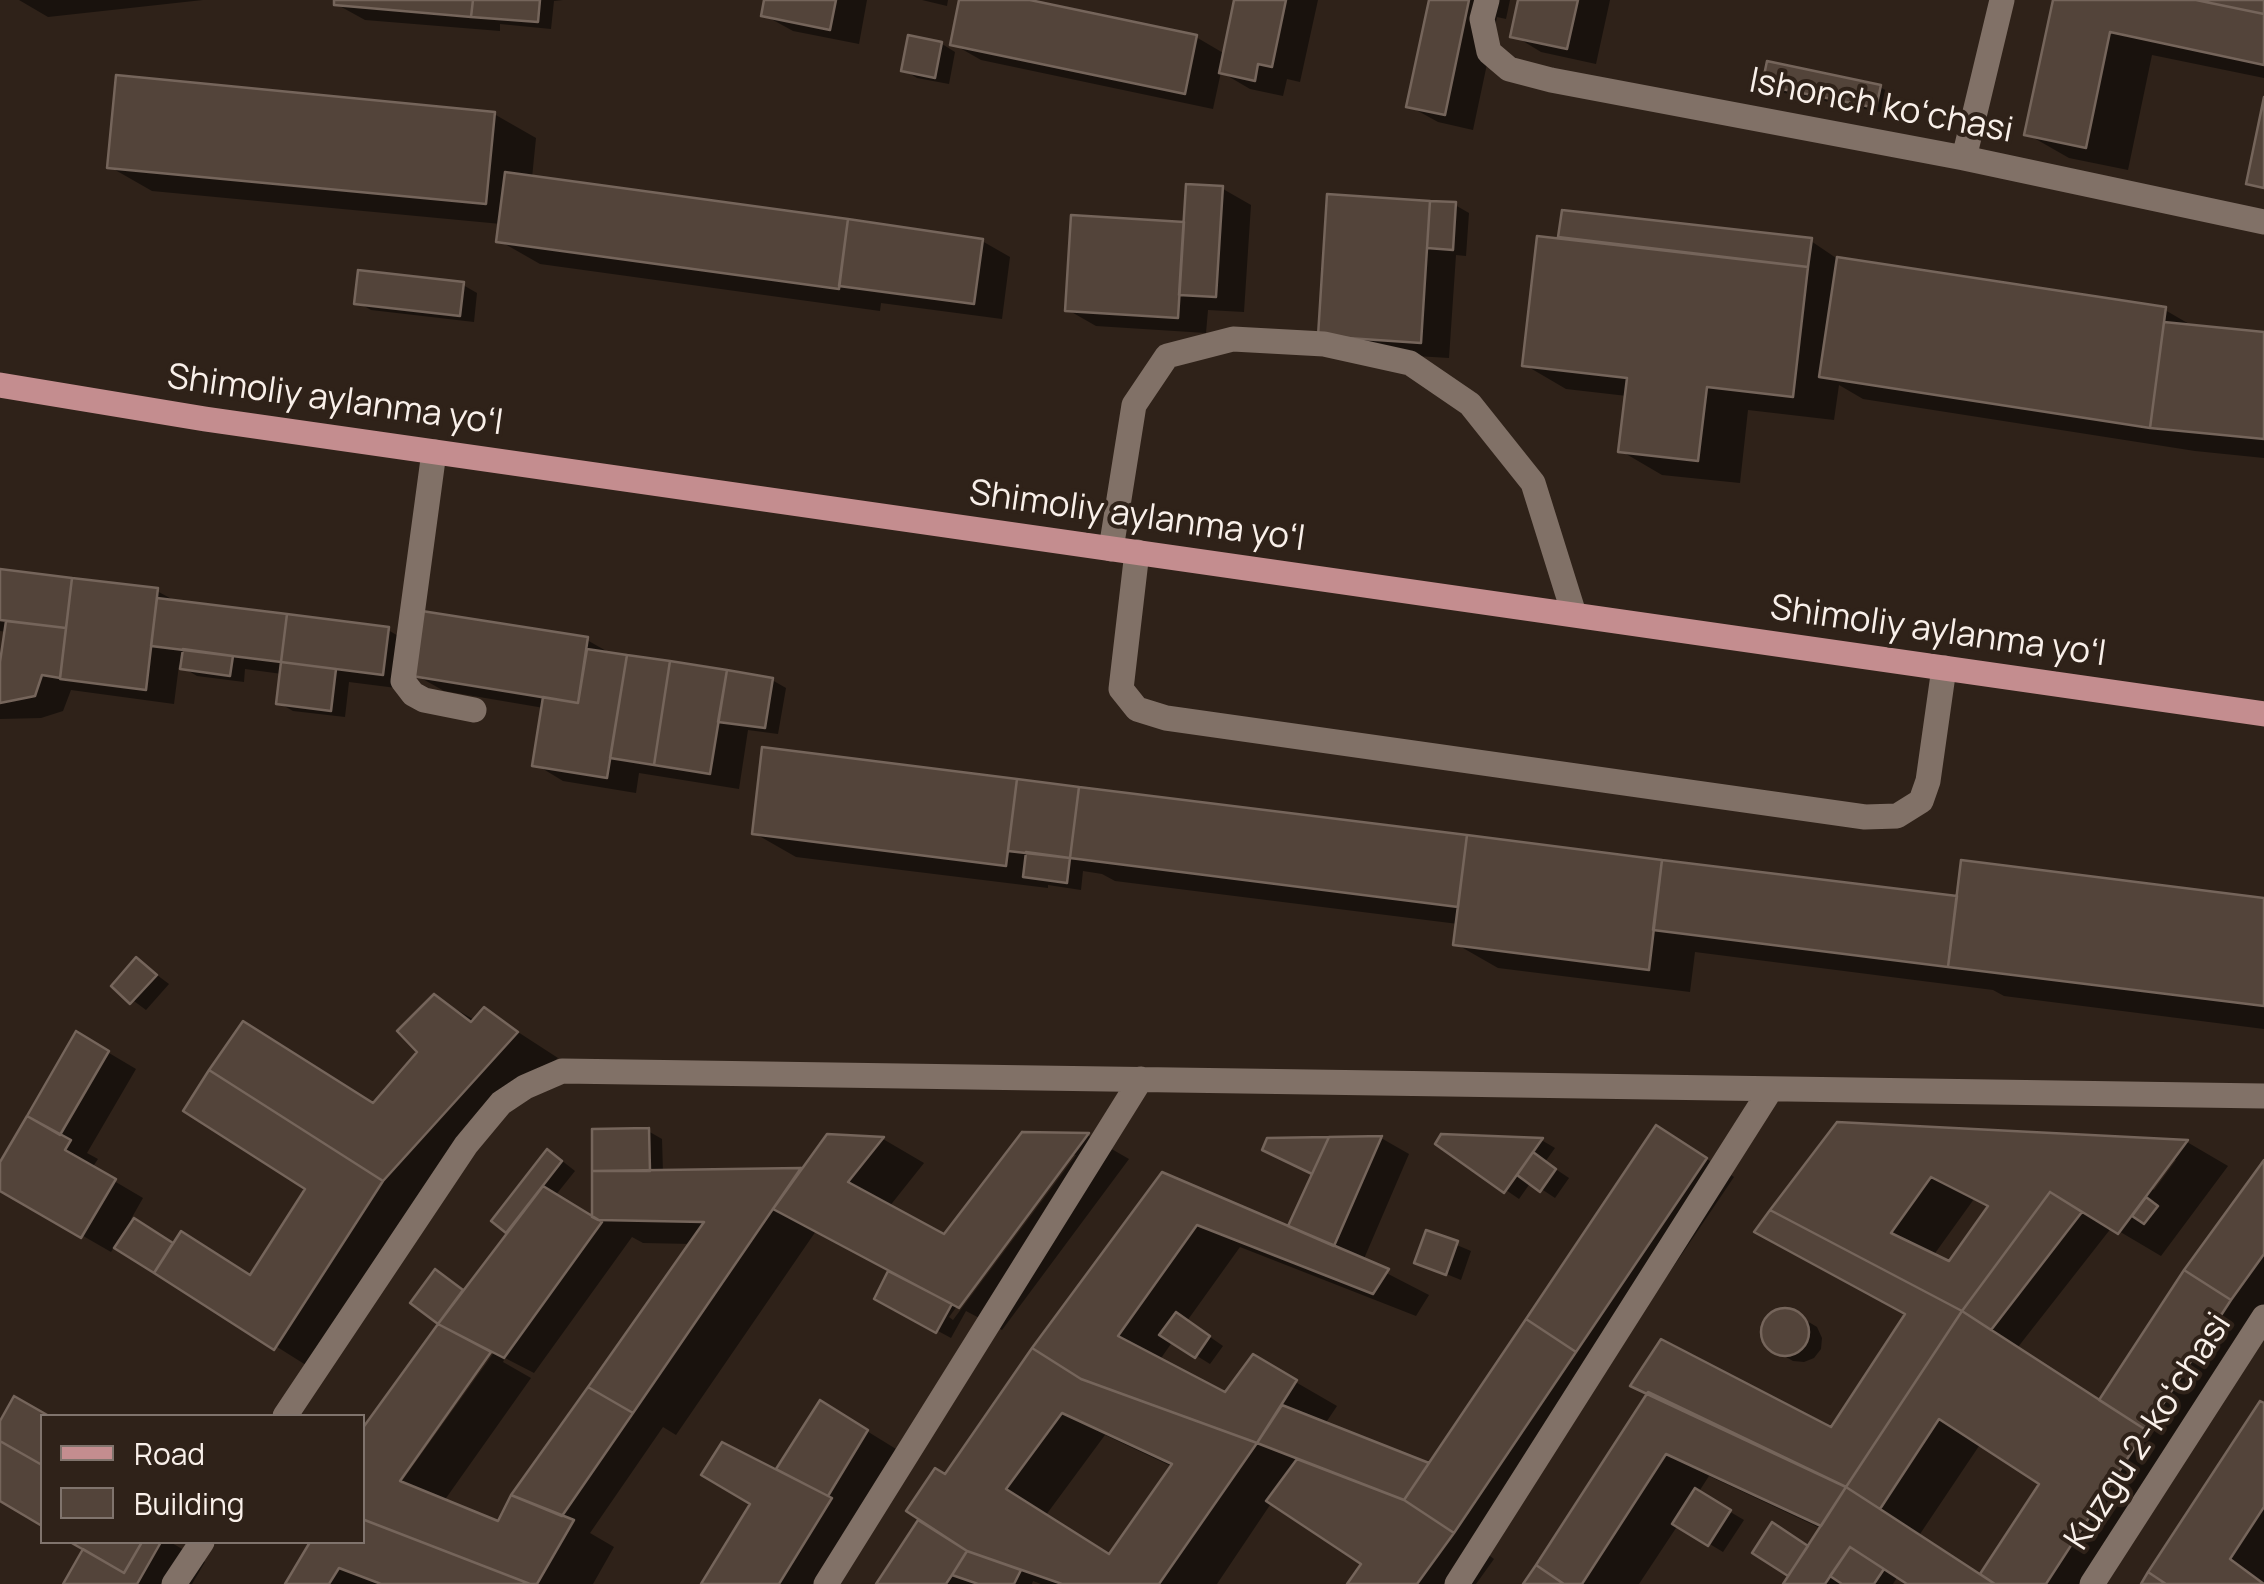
<!DOCTYPE html>
<html>
<head>
<meta charset="utf-8">
<style>
	body { margin:0 }
	#map { position:relative; width:2264px; height:1584px; overflow:hidden; background:#2f2219; font-family:Manrope,sans-serif }
	canvas { display:block }
	.legend { position:absolute; left:40px; top:1414px; width:325px; height:130px; box-sizing:border-box; background:#2f2219; border:2px solid #80746d; margin:0; padding:12px 18px; list-style:none; font-size:30px; color:#f9f0ea }
	.legend li { display:flex; align-items:center; gap:20px; height:50px }
	.legend b { width:50px; border:2px solid #80746d }
</style>
</head>
<body>
<div id="map">
<canvas width="2264" height="1584"></canvas>
<ul class="legend">
<li><b style="height:12px;background:#c48d8f"></b>Road</li>
<li><b style="height:28px;background:#53443a"></b>Building</li>
</ul>
</div>
<script>
const ctx = document.querySelector('canvas').getContext('2d');
ctx.lineJoin = 'round';
function paint(path, color) { ctx.fillStyle = color; ctx.fill(path, 'evenodd'); }
const shape = rows => new Path2D(rows.map(r => 'M' + r).join(''));
function trace(path, color, width, dash) { ctx.strokeStyle = color; ctx.lineWidth = width; ctx.lineCap = dash ? 'butt' : 'round'; ctx.setLineDash(dash || []); ctx.stroke(path); }
function drawText(font, color, halo, rows, align = 'center') {
  ctx.font = font + ' Manrope,sans-serif'; ctx.lineWidth = 8; ctx.setLineDash([]); ctx.textBaseline = 'middle'; ctx.strokeStyle = halo; ctx.fillStyle = color; for (const [text, x, y, turn = 0] of rows) {
    ctx.save(); ctx.translate(x, y); ctx.rotate((+turn || 0) * Math.PI / 180); ctx.textAlign = isNaN(turn) ? turn : align; if (halo) ctx.strokeText(text, 0, 0); ctx.fillText(text, 0, 0); ctx.restore();
  }
}
paint(shape([
	[19,0,203,0,48,17],
	[337,0,563,0,554,1,551,29,500,24,500,31,365,20,336,4],
	[767,0,867,0,859,44,793,31,764,15],
	[922,0,948,0,947,6],
	[962,0,1018,0,1196,37,1225,54,1237,0,1318,0,1300,82,1287,79,1283,96,1250,89,1221,72,1213,109,981,60,953,44],
	[1432,0,1510,0,1506,19,1497,17,1473,130,1438,122,1409,106],
	[1520,0,1610,0,1596,64,1541,52,1513,35],
	[2056,0,2264,0,2264,78,2152,55,2128,170,2069,158,2027,134],
	[942,44,955,52,949,84,917,78,904,70],
	[1765,84,1880,87,1894,95,1890,114,1779,92],
	[494,114,536,138,532,178,982,241,1010,257,1002,319,881,303,880,311,540,264,498,240,501,224,152,191,110,167],
	[1223,189,1251,205,1244,312,1208,310,1206,333,1096,326,1068,310,1186,225],
	[1429,204,1455,205,1469,213,1466,256,1456,255,1449,358,1349,352],
	[1561,236,1811,241,1839,260,2165,310,2196,328,2264,335,2264,458,2195,451,1863,399,1839,385,1834,420,1748,410,1740,483,1662,475,1621,451,1627,396,1566,389,1525,365,1571,242],
	[463,285,477,293,474,322,371,310,357,302],
	[0,572,157,591,179,603,388,630,419,648,587,640,615,656,772,680,786,688,778,734,748,730,739,789,639,773,636,793,563,781,535,764,544,708,444,691,414,674,412,690,349,682,345,717,293,711,279,703,282,674,245,669,244,682,197,676,179,665,174,704,71,690,63,711,41,718,0,719,0,664,7,632,0,631],
	[765,750,1956,898,2264,901,2264,1029,2004,996,1993,990,1695,952,1690,992,1498,968,1456,944,1458,924,1115,881,1102,874,1083,871,1081,890,1048,885,1048,888,796,857,754,833],
	[137,960,169,984,146,1010,114,986],
	[435,997,476,1021,484,1010,558,1058,425,1204,317,1372,115,1245,111,1252,0,1188,0,1166,77,1034,136,1069,87,1153,98,1159,92,1168,143,1198,131,1219,175,1246,252,1277,374,1105,420,1052],
	[1838,1125,2187,1142,2228,1166,2161,1256,2112,1227,2018,1347,2101,1401,2264,1164,2264,1310,2103,1584,1911,1584,1898,1576,1893,1584,1786,1584,1792,1575,1756,1553,1809,1548,1822,1529,1709,1476,1698,1493,1744,1520,1723,1552,1678,1525,1639,1584,1525,1584,1649,1394,1832,1430,1908,1314],
	[2170,1160,2176,1160,2154,1190,2150,1187],
	[1974,1199,1990,1207,1950,1264,1933,1256],
	[1981,1443,2042,1483,1982,1575,1920,1534],
	[648,1131,662,1139,663,1173,802,1170,828,1137,883,1139,924,1163,889,1207,945,1237,1023,1135,1089,1136,1129,1159,1002,1330,966,1311,951,1338,877,1298,891,1271,816,1231,676,1435,663,1427,590,1533,614,1547,593,1584,288,1584,313,1542,362,1542,362,1433,441,1323,413,1303,436,1272,465,1292,510,1233,494,1221,561,1160,575,1171,555,1196,595,1220],
	[1070,1155,1076,1155,953,1320,949,1317],
	[632,1237,643,1243,692,1244,499,1524,444,1501,531,1378,503,1362,505,1358,534,1373],
	[489,1351,495,1351,394,1492,390,1489],
	[1442,1136,1543,1141,1555,1148,1545,1162,1569,1178,1555,1198,1531,1182,1519,1199,1438,1143],
	[1381,1138,1409,1154,1363,1261,1429,1295,1416,1316,1240,1247,1187,1321,1223,1346,1210,1364,1173,1341,1159,1361,1225,1395,1254,1358,1337,1406,1325,1424,1430,1466,1686,1145,1734,1177,1482,1550,1494,1559,1476,1584,1350,1584,1365,1564,1272,1502,1217,1584,1041,1584,1033,1581,1032,1584,879,1584,936,1533,946,1477,1162,1175,1289,1229],
	[1105,1435,1173,1467,1110,1556,1046,1515],
	[1428,1233,1471,1251,1461,1280,1417,1262],
	[1781,1310,1792,1312,1817,1327,1822,1338,1821,1349,1814,1358,1804,1362,1793,1361,1767,1346,1763,1335,1764,1324,1771,1315],
	[15,1400,44,1416,42,1523,0,1498,0,1426],
	[2264,1401,2264,1584,2144,1584],
	[849,1420,896,1449,856,1514,836,1584,704,1584,789,1474],
	[75,1542,170,1542,205,1562,192,1584,66,1584,87,1548]
]), '#0007');
const building = shape([
	[334,0,473,0,471,17,334,5,334,0],
	[473,0,540,0,538,22,471,17,473,0],
	[764,0,836,0,830,30,761,16,764,0],
	[959,0,1030,0,1197,35,1185,94,950,45,959,0],
	[1234,0,1286,0,1272,67,1258,64,1255,81,1219,73,1234,0],
	[1429,0,1469,0,1445,115,1406,107,1429,0],
	[1518,0,1578,0,1567,49,1510,37,1518,0],
	[2053,0,2196,0,2264,14,2264,65,2110,32,2086,148,2024,135,2053,0],
	[2196,0,2264,0,2264,14,2196,0],
	[908,35,942,42,935,78,901,71,908,35],
	[1767,61,1881,85,1876,108,1762,85,1767,61],
	[116,75,495,112,486,204,107,168,116,75],
	[2264,97,2264,188,2246,184,2264,97],
	[505,172,848,219,839,289,496,242,505,172],
	[1186,184,1223,186,1216,297,1179,295,1186,184],
	[1327,194,1430,201,1421,343,1318,336,1327,194],
	[1430,201,1456,202,1453,250,1427,248,1430,201],
	[1562,210,1812,238,1808,267,1558,237,1562,210],
	[1071,215,1184,222,1178,318,1065,311,1071,215],
	[848,219,983,239,974,304,839,286,848,219],
	[1537,236,1808,267,1793,397,1707,387,1698,461,1618,452,1627,378,1522,366,1537,236],
	[1837,257,2166,307,2150,428,1819,377,1837,257],
	[358,270,464,282,460,316,354,304,358,270],
	[2164,322,2264,332,2264,439,2150,428,2164,322],
	[0,569,72,578,66,628,0,620,0,569],
	[72,578,158,588,146,690,60,679,72,578],
	[157,598,287,614,281,662,151,646,157,598],
	[422,611,588,637,578,703,412,676,422,611],
	[287,614,389,627,383,675,281,662,287,614],
	[6,621,66,628,60,678,42,675,35,696,0,703,0,662,6,621],
	[183,649,233,656,230,676,180,669,183,649],
	[587,649,627,655,607,778,532,766,543,697,578,703,587,649],
	[627,655,670,661,654,765,610,758,627,655],
	[670,661,727,670,710,774,654,765,670,661],
	[281,662,336,669,331,711,276,704,281,662],
	[727,670,773,678,765,728,718,722,727,670],
	[762,747,1017,779,1006,866,752,834,762,747],
	[1017,779,1079,787,1070,858,1008,851,1017,779],
	[1079,787,1467,835,1458,907,1070,858,1079,787],
	[1467,835,1662,860,1649,970,1453,945,1467,835],
	[1026,852,1070,858,1067,883,1023,877,1026,852],
	[1662,860,1957,896,1948,967,1653,930,1662,860],
	[1961,860,2264,898,2264,1006,1948,967,1961,860],
	[136,957,157,975,130,1004,111,986,136,957],
	[434,994,471,1022,484,1007,518,1032,383,1181,209,1070,243,1021,373,1103,417,1052,397,1031,434,994],
	[76,1031,109,1051,60,1135,27,1116,76,1031],
	[209,1070,383,1181,274,1350,154,1273,181,1231,250,1275,305,1189,183,1111,209,1070],
	[27,1116,71,1140,65,1150,116,1179,81,1238,0,1191,0,1162,27,1116],
	[1837,1122,2188,1140,2118,1234,2050,1192,1962,1311,1770,1210,1837,1122],
	[1931,1177,1988,1206,1949,1261,1891,1233,1931,1177],
	[1656,1125,1707,1158,1576,1352,1526,1319,1656,1125],
	[649,1128,650,1171,592,1171,592,1129,649,1128],
	[1022,1132,1089,1133,959,1308,773,1209,827,1134,884,1137,848,1182,944,1234,1022,1132],
	[1441,1134,1543,1138,1504,1193,1435,1144,1441,1134],
	[1382,1136,1334,1246,1288,1226,1329,1137,1382,1136],
	[1329,1137,1312,1174,1262,1150,1267,1138,1329,1137],
	[547,1149,562,1161,506,1233,491,1221,547,1149],
	[1533,1152,1556,1169,1540,1192,1517,1175,1533,1152],
	[2264,1160,2264,1254,2231,1300,2184,1270,2264,1160],
	[801,1168,633,1413,588,1387,704,1222,598,1220,592,1217,592,1171,801,1168],
	[1162,1172,1389,1269,1373,1294,1197,1225,1118,1336,1225,1392,1253,1354,1297,1380,1257,1443,1081,1379,1032,1348,1162,1172],
	[543,1186,602,1222,504,1358,438,1324,543,1186],
	[2050,1192,2082,1212,1991,1330,1962,1311,2050,1192],
	[2146,1197,2158,1206,2144,1224,2132,1216,2146,1197],
	[1770,1210,1962,1311,1846,1487,1630,1386,1661,1339,1831,1427,1905,1314,1754,1232,1770,1210],
	[134,1218,173,1243,154,1273,114,1248,134,1218],
	[1426,1230,1458,1241,1446,1275,1414,1263,1426,1230],
	[435,1269,463,1290,438,1324,410,1303,435,1269],
	[2184,1270,2231,1300,2146,1430,2099,1400,2184,1270],
	[888,1271,952,1304,936,1333,874,1299,888,1271],
	'1761 1332a24 24 0 1 1 48 0a24 24 0 1 1-48 0Z',
	[1962,1311,2146,1430,2046,1584,1995,1584,1980,1574,2039,1484,1939,1419,1880,1509,1846,1487,1962,1311],
	[1176,1312,1210,1336,1195,1358,1159,1335,1176,1312],
	[1526,1319,1576,1352,1454,1533,1404,1500,1526,1319],
	[438,1324,491,1352,400,1481,498,1521,511,1495,574,1520,537,1584,530,1584,362,1519,362,1429,438,1324],
	[1032,1348,1081,1379,1257,1443,1159,1584,1062,1584,967,1551,906,1511,935,1468,945,1474,1032,1348],
	[1062,1413,1172,1464,1109,1554,1006,1489,1062,1413],
	[588,1387,633,1413,562,1516,511,1495,588,1387],
	[1648,1392,1846,1487,1821,1526,1666,1454,1582,1584,1564,1584,1536,1565,1648,1392],
	[14,1396,49,1416,42,1416,42,1465,0,1441,0,1421,14,1396],
	[820,1400,868,1430,828,1496,776,1469,820,1400],
	[2260,1401,2264,1403,2264,1507,2230,1559,2264,1584,2166,1584,2148,1572,2260,1401],
	[1282,1405,1429,1463,1404,1500,1257,1443,1282,1405],
	[0,1441,42,1465,42,1526,0,1501,0,1441],
	[722,1442,832,1498,779,1584,701,1584,750,1504,701,1475,722,1442],
	[1297,1459,1404,1500,1454,1533,1417,1584,1347,1584,1361,1564,1266,1501,1297,1459],
	[1846,1487,1880,1509,1995,1584,1907,1584,1850,1547,1825,1584,1783,1584,1846,1487],
	[1695,1488,1731,1510,1708,1546,1672,1524,1695,1488],
	[362,1519,530,1584,381,1584,339,1568,329,1584,285,1584,310,1542,362,1542,362,1519],
	[918,1520,967,1551,952,1575,946,1584,876,1584,918,1520],
	[1772,1522,1808,1546,1788,1576,1752,1553,1772,1522],
	[70,1542,142,1542,124,1573,70,1542],
	[142,1542,161,1542,137,1584,63,1584,83,1549,124,1573,142,1542],
	[1850,1547,1884,1569,1874,1584,1842,1584,1830,1576,1850,1547],
	[967,1551,1021,1570,1014,1584,978,1584,952,1575,967,1551],
	[1536,1565,1564,1584,1523,1584,1536,1565],
	[2148,1572,2166,1584,2141,1584,2148,1572]
]);
paint(building, '#53443a');
trace(building, '#75655b', 2.5);
trace(shape([
	[434,452,403,681,413,694,424,700,474,710],
	[1111,549,1134,405,1167,356,1233,339,1324,344,1410,363,1470,404,1533,483,1574,614],
	[1137,552,1121,689,1137,709,1166,718,1865,817,1897,816,1921,801,1928,781,1944,668]
]), '#817167', 25);
trace(shape([
	[1487,0,1482,19,1489,52,1509,69,1551,80,1964,158,2264,222],
	[1964,158,2002,0],
	[285,1416,466,1145,501,1103,525,1087,562,1071,2264,1096],
	[174,1584,202,1542],
	[826,1584,1141,1079],
	[1457,1584,1771,1089],
	[2092,1584,2264,1317]
]), '#817167', 25);
trace(shape([
	[0,385,205,419,2264,714]
]), '#c48d8f', 25);
drawText('35px', '#f9f0ea', '#2f2219', [
	["Ishonch koʻchasi",1881,107,11],
	["Shimoliy aylanma yoʻl",335,401,8],
	["Shimoliy aylanma yoʻl",1137,517,8],
	["Shimoliy aylanma yoʻl",1938,632,8],
	["Kuzgu 2-koʻchasi",2149,1432,-57]
]);
</script>
</body>
</html>
